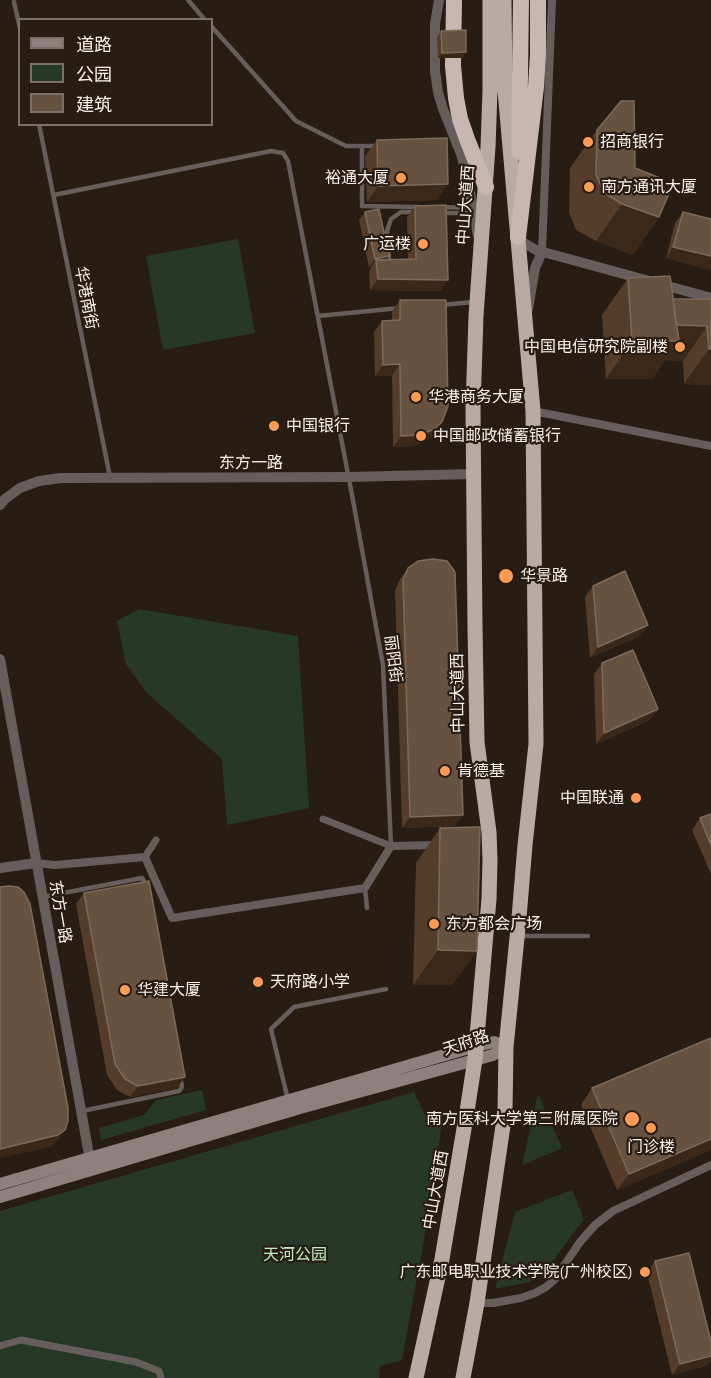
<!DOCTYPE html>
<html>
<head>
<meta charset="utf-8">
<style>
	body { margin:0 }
	#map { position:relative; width:711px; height:1378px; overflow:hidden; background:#271d15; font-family:"Alegreya Sans","Noto Sans SC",sans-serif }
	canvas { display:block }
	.legend { position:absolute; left:18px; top:18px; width:195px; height:108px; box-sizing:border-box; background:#271d15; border:2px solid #7b716b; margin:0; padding:8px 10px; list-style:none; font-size:18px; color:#f8f0eb }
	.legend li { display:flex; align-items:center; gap:12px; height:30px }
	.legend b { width:30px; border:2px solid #7b716b }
</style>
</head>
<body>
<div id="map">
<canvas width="711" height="1378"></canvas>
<ul class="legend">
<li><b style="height:8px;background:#8c817f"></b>道路</li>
<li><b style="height:16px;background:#273829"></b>公园</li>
<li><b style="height:16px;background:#67513f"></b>建筑</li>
</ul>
</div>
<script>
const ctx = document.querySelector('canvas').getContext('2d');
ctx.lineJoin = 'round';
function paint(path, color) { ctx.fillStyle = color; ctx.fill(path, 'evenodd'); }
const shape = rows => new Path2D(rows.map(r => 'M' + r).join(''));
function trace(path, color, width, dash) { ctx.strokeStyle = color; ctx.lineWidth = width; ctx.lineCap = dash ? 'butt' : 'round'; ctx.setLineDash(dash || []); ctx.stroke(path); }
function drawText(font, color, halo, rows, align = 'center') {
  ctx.font = font + ' "Alegreya Sans","Noto Sans SC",sans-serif'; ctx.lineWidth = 4.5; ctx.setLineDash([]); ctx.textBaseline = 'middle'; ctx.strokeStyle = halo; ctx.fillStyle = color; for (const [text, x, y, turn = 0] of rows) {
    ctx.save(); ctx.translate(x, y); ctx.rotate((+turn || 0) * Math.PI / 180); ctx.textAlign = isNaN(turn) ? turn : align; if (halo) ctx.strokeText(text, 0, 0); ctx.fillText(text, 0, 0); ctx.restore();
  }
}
paint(shape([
	[238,239,255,333,163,350,146,256],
	[139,609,298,636,309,808,227,825,222,759,147,693,126,664,117,621],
	[202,1090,206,1110,101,1140,99,1128,144,1115,156,1100],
	[414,1092,427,1120,442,1123,424,1240,402,1360,380,1366,379,1378,0,1378,0,1211],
	[538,1094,562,1148,522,1165],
	[572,1190,584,1219,550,1265,530,1282,495,1289,515,1212]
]), '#273829');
trace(shape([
	[188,0,205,20],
	[14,2,20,28],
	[212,27,296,121,346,146,377,146],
	[39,124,110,477],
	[362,146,362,206,419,207],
	[54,195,271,151,283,153,288,161,352,495,383,665,391,846],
	[442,207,473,208],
	[440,213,474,213],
	[389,258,387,231,391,219,401,212,417,212],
	[441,305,474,302],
	[318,316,400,308],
	[365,888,367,908],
	[42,897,142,878,147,886],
	[520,936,588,936],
	[288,1100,271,1029,294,1007,386,989],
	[82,1111,179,1091,182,1087,180,1077]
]), '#655e5c', 4.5);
trace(shape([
	[323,819,391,846],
	[145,857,156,840],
	[0,1346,21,1340,136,1362,159,1371,161,1378]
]), '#655e5c', 7);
trace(shape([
	[542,252,552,0],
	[533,411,711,446],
	[36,863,55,865,145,857,172,918,365,888,391,846,437,845],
	[477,1303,493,1303,521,1298,535,1293,546,1287,555,1279,580,1242,595,1225,613,1211,711,1165]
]), '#655e5c', 8);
trace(shape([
	[439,0,435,24,435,71,438,92,443,109,461,154,467,176,478,236],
	[518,237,524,243,536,250,711,298],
	[528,309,535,268,542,252],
	[0,505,5,499,20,488,39,481,61,478,349,477,473,474],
	[0,659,91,1166],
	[0,868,36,863]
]), '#655e5c', 10);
trace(shape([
	[0,1184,476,1046,494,1042,506,1047],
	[0,1197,300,1108,493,1055,506,1047]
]), '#8c817f', 12);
trace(shape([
	[416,1378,442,1259,468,1105,475,1059,489,899,490,860,489,832,477,742,475,627,473,408,476,316,488,147,490,91,490,0],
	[463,1378,477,1303,505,1112,506,1047,519,918,525,845,536,744,533,411,505,90,504,0]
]), '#b9aaa6', 15);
trace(shape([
	[454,0,453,66,456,98,460,119,467,139,486,187],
	[519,152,521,0],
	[518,237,536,87,538,55,538,0]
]), '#c7b6b2', 16);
paint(shape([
	[441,31,463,58,438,58,437,37],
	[597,130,635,168,659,217,633,255,596,241,576,230,569,212,570,168],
	[377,140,437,200,367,202,365,156],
	[415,206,448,280,440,291,370,290,369,272,372,266,369,267,359,220,365,212,386,260,408,259,407,217],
	[683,212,711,219,711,270,666,258,675,223],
	[628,278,673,299,711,299,711,385,684,384,683,361,665,360,652,379,606,379,602,315],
	[400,300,442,422,435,433,427,440,413,446,393,447,392,376,375,376,374,332,382,321,392,321,392,311],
	[408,568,455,826,402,828,395,591,400,579],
	[593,586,648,625,640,636,590,658,585,597],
	[602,663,658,709,650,720,596,744,594,674],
	[711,814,711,874,692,830,700,818],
	[440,828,477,951,452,985,413,985,416,863],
	[84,893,185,1077,177,1088,130,1097,117,1090,107,1075,76,904],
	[592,1088,711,1150,617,1190,581,1105],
	[655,1261,711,1342,711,1360,706,1366,672,1375,647,1273]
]), '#553d2a');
paint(shape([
	[466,52,463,58,438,58,442,53],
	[448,184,437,200,367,202,378,186],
	[622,204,659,217,633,255,596,241],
	[673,247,711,256,711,270,666,258],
	[389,256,383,264,376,260,372,266,369,267,375,259],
	[378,279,448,280,440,291,370,290],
	[674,325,707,326,683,361,665,360,652,379,606,379,632,341],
	[709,349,711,349,711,385,684,384],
	[400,364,392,376,375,376,383,365],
	[442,422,435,433,427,440,413,446,393,447,401,436],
	[648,625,640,636,590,658,598,647],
	[658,709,650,720,596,744,604,733],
	[463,815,455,826,402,828,410,817],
	[438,950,477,951,452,985,413,985],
	[185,1077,177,1088,130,1097,138,1086],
	[65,1130,57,1141,51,1147,0,1158,0,1149],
	[711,1139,711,1150,617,1190,629,1174],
	[711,1356,711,1360,706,1366,672,1375,680,1364]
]), '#3b2819');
const building = shape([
	[466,30,466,52,442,53,441,31,466,30],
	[621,101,634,101,635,168,660,178,668,196,659,217,622,204,603,192,596,174,597,130,621,101],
	[447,138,448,184,378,186,377,140,447,138],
	[446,205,448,280,378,279,376,260,416,259,415,206,446,205],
	[379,209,389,256,375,259,365,212,379,209],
	[683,212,711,219,711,256,673,247,683,212],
	[670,276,679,341,632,341,628,278,670,276],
	[673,299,711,299,711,349,709,349,707,326,676,325,673,299],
	[400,300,446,300,448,406,442,422,434,429,421,435,401,436,400,364,383,365,382,321,400,320,400,300],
	[433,559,447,561,455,572,463,815,410,817,403,580,408,568,418,561,433,559],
	[625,571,648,625,598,647,593,586,625,571],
	[633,650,658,709,604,733,602,663,633,650],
	[711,814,711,845,700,818,711,814],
	[480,827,477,951,438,950,440,828,480,827],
	[149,881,185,1077,138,1086,125,1079,115,1064,84,893,149,881],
	[9,886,18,887,24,892,30,904,68,1108,68,1121,65,1130,58,1135,0,1149,0,887,9,886],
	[711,1038,711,1139,629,1174,592,1088,711,1038],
	[689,1253,711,1342,711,1356,680,1364,655,1261,689,1253]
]);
paint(building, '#67513f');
trace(building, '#7e6a5a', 1.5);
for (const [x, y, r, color] of [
	[588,142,6,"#fe9c57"],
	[401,178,6,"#fe9c57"],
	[589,187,6,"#fe9c57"],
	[423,244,6,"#fe9c57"],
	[680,347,6,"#fe9c57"],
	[416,397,6,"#fe9c57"],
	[274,426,6,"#fe9c57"],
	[421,436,6,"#fe9c57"],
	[506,576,8,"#fe9c57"],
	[445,771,6,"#fe9c57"],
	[636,798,6,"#fe9c57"],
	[434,924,6,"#fe9c57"],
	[258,982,6,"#fe9c57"],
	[125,990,6,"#fe9c57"],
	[632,1119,8,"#fe9c57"],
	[651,1128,6,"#fe9c57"],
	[645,1272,6,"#fe9c57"]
]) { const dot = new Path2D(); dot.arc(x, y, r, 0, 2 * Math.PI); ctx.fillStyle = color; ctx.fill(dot); trace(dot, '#271d15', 2); }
drawText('16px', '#f8f0eb', '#271d15', [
	["招商银行",600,142],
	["裕通大厦",389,178,"right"],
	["南方通讯大厦",601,187],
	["广运楼",411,244,"right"],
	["中国电信研究院副楼",668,347,"right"],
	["华港商务大厦",428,397],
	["中国银行",286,426],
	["中国邮政储蓄银行",433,436],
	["华景路",520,576],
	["肯德基",457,771],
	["中国联通",624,798,"right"],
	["东方都会广场",446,924],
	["天府路小学",270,982],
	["华建大厦",137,990],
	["南方医科大学第三附属医院",618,1119,"right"],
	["门诊楼",651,1147,"center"],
	["广东邮电职业技术学院(广州校区)",633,1272,"right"]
], 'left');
drawText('16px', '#f8f0eb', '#271d15', [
	["中山大道西",466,205,-86],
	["华港南街",86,298,79],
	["东方一路",251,463],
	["丽阳街",393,659,83],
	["中山大道西",458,693,-91],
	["东方一路",60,912,80],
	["天府路",466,1043,-18],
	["中山大道西",436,1190,-80]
]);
drawText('16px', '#bdefc2', '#271d15', [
	["天河公园",295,1255]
]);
</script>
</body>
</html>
